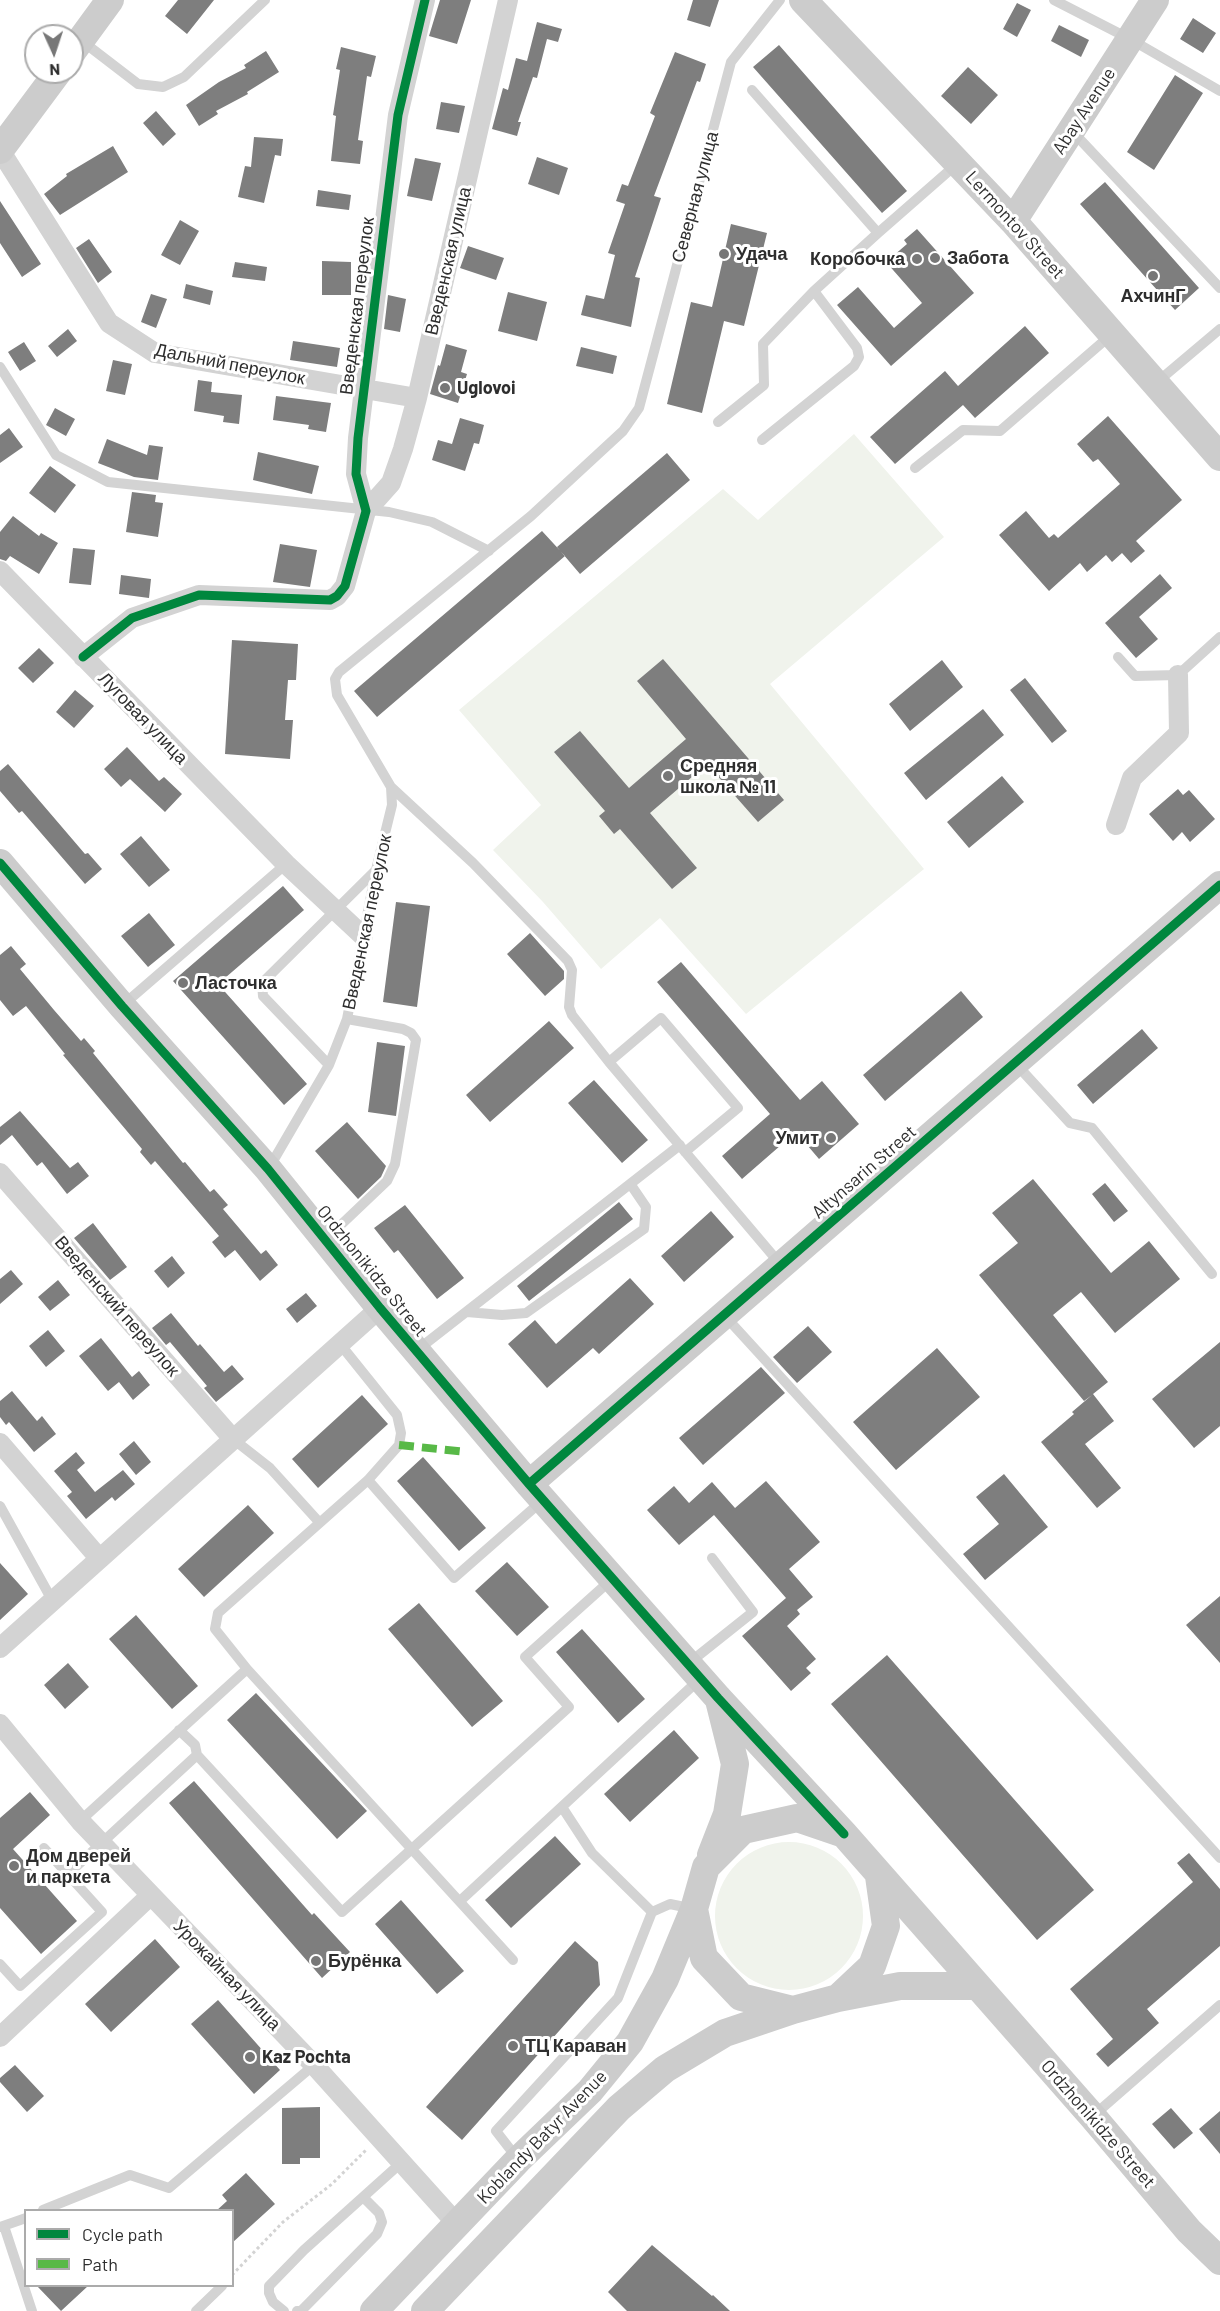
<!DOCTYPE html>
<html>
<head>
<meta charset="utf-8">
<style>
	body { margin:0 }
	#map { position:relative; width:1220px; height:2311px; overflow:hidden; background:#fff; font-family:Barlow,sans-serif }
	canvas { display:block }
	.legend { position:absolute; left:24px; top:2209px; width:210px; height:78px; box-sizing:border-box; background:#fff; border:2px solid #ababab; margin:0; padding:8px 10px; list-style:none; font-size:18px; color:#2e2e2e }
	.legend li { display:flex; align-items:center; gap:12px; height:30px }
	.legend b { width:30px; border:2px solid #ababab }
	.north { position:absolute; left:24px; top:24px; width:60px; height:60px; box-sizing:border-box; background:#fff; border:2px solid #ababab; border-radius:50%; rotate:177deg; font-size:16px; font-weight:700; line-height:24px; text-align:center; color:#2e2e2e }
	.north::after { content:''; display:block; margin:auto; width:21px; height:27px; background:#777; clip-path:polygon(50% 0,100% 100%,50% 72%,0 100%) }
</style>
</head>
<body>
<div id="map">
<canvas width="1220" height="2311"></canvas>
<ul class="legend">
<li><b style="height:8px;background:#00873e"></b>Cycle path</li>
<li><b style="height:8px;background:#58b947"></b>Path</li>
</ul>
<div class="north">N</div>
</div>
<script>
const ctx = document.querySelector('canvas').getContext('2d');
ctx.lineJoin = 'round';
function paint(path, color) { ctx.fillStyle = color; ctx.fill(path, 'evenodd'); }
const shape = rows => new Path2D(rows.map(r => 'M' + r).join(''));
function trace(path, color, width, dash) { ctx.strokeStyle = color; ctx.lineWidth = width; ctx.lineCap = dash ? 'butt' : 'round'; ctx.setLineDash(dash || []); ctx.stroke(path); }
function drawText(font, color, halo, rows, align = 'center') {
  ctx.font = font + ' Barlow,sans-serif'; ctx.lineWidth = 6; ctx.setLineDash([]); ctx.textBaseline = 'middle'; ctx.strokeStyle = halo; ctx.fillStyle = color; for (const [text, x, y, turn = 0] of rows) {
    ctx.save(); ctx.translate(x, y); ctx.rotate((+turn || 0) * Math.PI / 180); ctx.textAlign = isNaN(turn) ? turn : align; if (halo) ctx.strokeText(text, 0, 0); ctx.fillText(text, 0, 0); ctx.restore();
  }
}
paint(shape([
	[854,434,944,537,770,684,924,869,746,1014,660,918,601,969,543,902,493,850,541,805,459,710,723,489,758,520],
	'715 1916a74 74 0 1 1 148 0a74 74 0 1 1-148 0Z'
]), '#f0f3ec');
paint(shape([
	[178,0,214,0,187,34,165,16],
	[440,0,471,0,457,44,429,36],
	[693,0,719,0,710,27,687,20],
	[1017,3,1031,10,1017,37,1003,29],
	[1193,18,1216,33,1203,53,1180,39],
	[537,22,562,29,558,42,547,39,537,78,533,77,518,122,521,122,517,136,492,129,503,88,508,90,516,58,527,61],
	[1059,25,1089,40,1081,57,1051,41],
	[779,45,907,191,882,213,753,67],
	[341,47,376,56,371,77,367,76,358,140,363,141,360,164,331,161,336,116,333,115,340,70,336,69],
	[266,51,279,72,247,92,248,94,216,111,218,114,199,126,186,105,219,82,246,68,244,65],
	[675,52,706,64,700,82,697,81,654,196,661,198,635,277,640,278,631,327,581,315,586,295,604,299,615,255,608,253,625,204,616,201,622,184,628,186,655,116,650,113],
	[968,67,998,95,971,124,941,96],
	[1175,75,1203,93,1154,170,1127,152],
	[441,102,465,106,459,133,436,129],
	[156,111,176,134,163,146,143,123],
	[254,137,283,139,281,156,275,155,264,203,238,197,245,166,251,167],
	[113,146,128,172,60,215,44,194,67,176,66,174],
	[537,157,568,168,559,195,528,184],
	[415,158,441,163,432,201,407,196],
	[1105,182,1199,288,1175,310,1080,204],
	[318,190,351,195,349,210,316,206],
	[0,201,41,264,22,277,0,243],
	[180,220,199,231,180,265,161,255],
	[731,224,767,233,744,326,724,321,702,413,667,404,691,302,712,307],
	[917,229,974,293,891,366,837,305,858,287,894,328,922,303,886,262,907,244,904,240],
	[89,239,112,272,98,283,76,248],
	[468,246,504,258,496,280,460,268],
	[322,261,351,262,351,295,322,295],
	[235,262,267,267,265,281,232,277],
	[186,284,213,291,210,305,183,298],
	[508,292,547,302,537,341,498,331],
	[151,294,167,299,156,328,141,322],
	[388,295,406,299,400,332,384,329],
	[1025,326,1049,353,975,418,963,405,895,464,870,437,945,371,958,386],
	[68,329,77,341,57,357,48,346],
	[293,341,340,348,337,367,290,360],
	[24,342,36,361,20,371,8,352],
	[446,344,467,350,461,372,467,374,458,403,430,394,438,365,440,366],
	[581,347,617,356,613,374,576,366],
	[113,360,132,364,125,395,106,391],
	[198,380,212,382,211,392,242,395,239,424,223,422,224,416,194,411],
	[276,396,331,403,326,432,308,429,309,425,273,420],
	[55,408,75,419,66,436,46,425],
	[1108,416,1182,500,1136,541,1145,551,1131,563,1122,553,1112,562,1106,555,1087,572,1080,563,1049,591,999,535,1026,511,1049,538,1054,534,1058,538,1120,484,1098,459,1093,462,1077,444],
	[460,418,484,425,479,444,474,443,465,471,432,460,438,440,452,444],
	[9,428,23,447,0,463,0,435],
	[107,439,147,455,149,445,163,447,158,480,134,477,98,463],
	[258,452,319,466,312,494,253,480],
	[667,453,690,480,580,574,557,547],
	[50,466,76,485,55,513,29,493],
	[132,492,156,495,155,502,163,503,158,537,126,532],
	[13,516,39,536,41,533,58,543,39,574,10,556,6,561,0,559,0,532],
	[542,531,565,556,377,717,354,691],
	[280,544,317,550,310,587,273,582],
	[73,548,95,550,91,585,69,583],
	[1160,574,1172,588,1139,617,1158,639,1136,658,1105,623],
	[121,575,151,579,149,598,119,594],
	[232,640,298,644,296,680,288,680,285,720,293,720,290,759,225,754],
	[39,648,54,663,33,683,18,668],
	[663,659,784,800,758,822,707,764,650,813,697,868,672,889,620,829,614,834,599,816,605,811,554,752,580,731,629,788,686,739,637,681],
	[942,660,963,687,910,731,889,704],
	[1025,678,1067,731,1052,743,1010,690],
	[75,690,94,706,74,728,56,712],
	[983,709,1004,735,926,800,904,773],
	[127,747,159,781,164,777,182,794,165,812,130,779,121,787,104,769],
	[8,764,85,854,88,853,102,869,85,884,22,811,19,813,0,791,0,771],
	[1002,776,1024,802,969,848,947,822],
	[1178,789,1183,795,1189,790,1215,819,1190,842,1182,832,1173,841,1149,814],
	[141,836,170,870,149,887,120,854],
	[283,886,304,910,218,984,307,1084,284,1105,173,981],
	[396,902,430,906,417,1007,383,1002],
	[149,913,175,945,148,967,121,936],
	[530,933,564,971,564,979,545,996,507,954],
	[11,946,26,964,20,969,54,1010,81,1041,84,1038,95,1051,93,1053,183,1163,185,1162,210,1192,214,1189,228,1205,223,1209,261,1254,266,1250,278,1265,260,1281,235,1250,225,1258,212,1242,219,1236,155,1161,151,1165,140,1152,142,1149,63,1055,65,1054,26,1006,13,1016,0,1000,0,955],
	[681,962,800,1100,822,1081,859,1124,819,1159,796,1132,742,1179,722,1156,770,1114,657,982],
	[961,991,983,1017,885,1101,863,1075],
	[549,1021,574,1048,490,1122,466,1095],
	[1142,1029,1158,1048,1093,1104,1077,1085],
	[377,1042,405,1046,396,1116,368,1112],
	[594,1080,648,1140,622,1163,568,1103],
	[20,1111,70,1168,78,1162,89,1176,67,1194,42,1162,37,1166,12,1135,0,1145,0,1127],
	[347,1122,386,1166,381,1177,358,1199,315,1151],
	[1033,1179,1111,1273,1149,1241,1180,1279,1115,1333,1081,1292,1053,1315,1108,1382,1093,1394,1114,1421,1085,1444,1121,1488,1097,1508,1041,1442,1074,1414,1072,1412,1092,1395,1084,1401,979,1275,1018,1243,992,1213],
	[1105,1183,1128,1211,1114,1222,1092,1194],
	[619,1202,633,1219,529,1301,517,1286],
	[405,1205,464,1278,437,1299,398,1250,394,1253,374,1228],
	[711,1211,734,1237,684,1282,661,1256],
	[93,1223,127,1267,110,1280,74,1238],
	[172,1256,185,1273,168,1288,154,1271],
	[11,1270,23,1284,0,1304,0,1279],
	[630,1278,654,1304,599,1354,593,1348,547,1388,508,1344,535,1320,556,1344],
	[58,1280,70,1295,50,1311,38,1297],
	[306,1293,317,1306,297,1323,286,1309],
	[171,1313,198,1346,200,1344,224,1372,232,1365,244,1379,216,1402,204,1388,207,1386,170,1342,166,1345,152,1328],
	[808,1326,832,1352,797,1383,773,1357],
	[48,1330,65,1351,46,1367,29,1346],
	[101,1338,132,1377,139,1371,150,1385,133,1400,119,1382,108,1391,79,1356],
	[1220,1342,1220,1426,1194,1448,1152,1399],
	[937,1348,980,1397,896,1470,853,1422],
	[761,1367,785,1393,703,1465,679,1438],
	[12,1391,37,1421,42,1416,56,1434,34,1452,9,1422,6,1425,0,1417,0,1401],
	[362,1395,388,1424,318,1488,292,1459],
	[134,1441,151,1462,136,1475,119,1454],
	[76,1452,85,1463,77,1470,95,1492,123,1470,135,1484,115,1501,112,1497,86,1519,67,1496,72,1492,54,1471],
	[423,1457,486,1528,459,1551,397,1481],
	[1004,1474,1048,1527,985,1580,963,1554,999,1524,976,1497],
	[766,1481,820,1542,789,1569,813,1597,797,1610,800,1614,787,1626,816,1659,806,1668,811,1673,791,1691,742,1636,786,1598,714,1515,679,1545,647,1510,674,1486,689,1503,712,1482,735,1508],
	[248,1505,274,1533,204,1597,178,1569],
	[507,1562,549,1607,517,1636,475,1591],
	[0,1563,28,1594,0,1620],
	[1220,1596,1220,1663,1186,1625],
	[419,1603,503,1701,472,1727,388,1629],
	[136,1615,198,1686,172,1709,109,1639],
	[582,1629,645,1699,618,1723,556,1652],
	[887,1655,1094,1890,1037,1940,831,1704],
	[68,1663,89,1687,65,1709,44,1685],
	[256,1693,367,1811,337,1839,227,1720],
	[674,1730,699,1758,630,1822,604,1794],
	[194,1781,312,1915,314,1913,350,1952,322,1978,169,1803],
	[30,1792,50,1815,13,1849,77,1921,41,1954,0,1908,0,1818],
	[555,1836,581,1864,511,1928,485,1900],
	[1189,1853,1220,1889,1220,1946,1147,2009,1159,2023,1108,2067,1096,2054,1113,2039,1070,1989,1193,1882,1177,1863],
	[401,1900,464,1971,437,1994,375,1924],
	[155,1939,180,1967,111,2032,85,2004],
	[575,1941,598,1962,600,1985,462,2140,426,2107],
	[218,2000,280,2070,254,2094,191,2024],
	[15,2065,44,2096,27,2112,0,2082,0,2078],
	[320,2107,320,2158,300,2158,300,2164,282,2164,282,2108],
	[1171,2108,1193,2133,1174,2149,1152,2124],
	[1220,2111,1220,2154,1199,2129],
	[246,2173,275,2204,232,2243,232,2211,216,2211,227,2201,222,2195],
	[652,2245,712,2296,713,2295,730,2311,627,2311,608,2292],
	[37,2286,88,2286,61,2311]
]), '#7e7e7e');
trace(shape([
	[232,2275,283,2222,332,2184,367,2149]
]), '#d3d3d3', 3, [3, 3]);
trace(shape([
	[1054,0,1130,39,1220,91],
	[82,41,138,84,163,87,184,77,265,0],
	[752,90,878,233],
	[1072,131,1220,288],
	[0,367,56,455,108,482,389,512,432,522,489,551],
	[1156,383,1220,329],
	[718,422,764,385,763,344,814,291,878,233,958,163],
	[762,440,854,366,859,357,857,348,814,291],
	[915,468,963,430,1000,431,1112,334],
	[1118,657,1135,676,1178,675,1220,637],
	[391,787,473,863,568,961,572,970,569,1007,572,1015,609,1062,781,1265],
	[123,1005,286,864],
	[609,1062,661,1018,738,1108,685,1152],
	[1015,1063,1070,1123,1092,1128,1212,1274],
	[329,1065,263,996,262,983,376,870],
	[269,1168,329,1065,347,1019,376,870,392,805,391,787,337,695,335,679,339,672,531,516,623,431,639,408,731,62,780,0],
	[326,1239,387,1181,395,1164,416,1040,411,1033,403,1029,347,1019],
	[467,1312,502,1315,526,1313,644,1229,646,1207,631,1185],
	[724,1315,1220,1858],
	[416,1351,680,1145],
	[233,1439,270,1468,319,1522],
	[368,1480,454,1578,543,1500],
	[0,1506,52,1600],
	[689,1663,753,1612,712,1558],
	[247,1669,215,1629,218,1613,368,1480,399,1445,401,1433,397,1415,340,1344],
	[179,1730,195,1745,197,1755],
	[562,1807,592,1853,652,1912],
	[80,1821,247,1669,513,1960],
	[68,1874,197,1755,342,1912,569,1707,525,1657,612,1579],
	[460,1901,701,1678],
	[0,1964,20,1986,102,1912,44,1848],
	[1093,2116,1220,2005],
	[517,2158,496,2131,618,1998,652,1912,670,1904,694,1909],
	[43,2210,130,2175,169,2188,314,2065],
	[4,2226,32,2311],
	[0,2227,26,2218],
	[196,2311,222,2286],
	[284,2311,273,2302,269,2293,269,2286,304,2250,402,2162],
	[297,2311,301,2311,377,2234,382,2222,379,2213,364,2198]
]), '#d3d3d3', 10);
trace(shape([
	[0,150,109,323,155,353,417,398],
	[366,511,391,483,403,449,417,398,508,0],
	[0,571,286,864,363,936],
	[83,657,132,618,199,595,330,600,337,596,345,586,366,511,356,474,358,438,398,115,425,0],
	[1116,825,1132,778,1179,733,1178,675],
	[0,1173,233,1439],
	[0,1443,99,1558],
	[0,1648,380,1308],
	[0,1724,80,1821,314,2065,457,2224],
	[0,2037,151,1895]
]), '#d3d3d3', 20);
trace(shape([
	[803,0,1013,221,1220,457],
	[72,52,110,0],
	[0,150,58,72],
	[1013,221,1155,0],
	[0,863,122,1006,268,1169,380,1308,529,1484,718,1698,844,1834],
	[529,1484,1220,885],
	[711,1855,727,1814,735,1764,719,1700],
	[879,1876,886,1926,872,1966,838,1998,793,2010,741,1997,704,1958,694,1909,706,1867,743,1830,797,1818,844,1834,1093,2117,1189,2231,1220,2261],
	[838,1998,900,1986,976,1986],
	[374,2311,518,2160,590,2091,630,2042,665,1979,694,1909],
	[425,2311,619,2108,665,2069,725,2033,793,2010]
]), '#ccc', 28);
trace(shape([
	[399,1445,467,1452]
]), '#58b947', 8, [15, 8]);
trace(shape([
	[83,657,132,618,199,595,330,600,337,596,345,586,366,511,356,474,358,438,398,115,425,0],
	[0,863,122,1006,268,1169,380,1308,529,1484,718,1698,844,1834],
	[529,1484,1220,885]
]), '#00873e', 9);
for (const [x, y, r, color] of [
	[724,254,6,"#777"],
	[935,258,6,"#777"],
	[917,259,6,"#777"],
	[1153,276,6,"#777"],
	[445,388,6,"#777"],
	[668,776,6,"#777"],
	[183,983,6,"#777"],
	[831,1138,6,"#777"],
	[14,1866,6,"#777"],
	[316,1961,6,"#777"],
	[513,2046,6,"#777"],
	[250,2057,6,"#777"]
]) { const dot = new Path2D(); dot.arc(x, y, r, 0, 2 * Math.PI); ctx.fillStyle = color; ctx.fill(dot); trace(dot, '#fff', 2); }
drawText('18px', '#2e2e2e', '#fff', [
	["Abay Avenue",1084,111,-57],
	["Северная улица",695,197,-75],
	["Lermontov Street",1015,225,48],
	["Введенская улица",448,261,-77],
	["Введенская переулок",357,306,-83],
	["Дальний переулок",230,364,11],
	["Луговая улица",143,718,46],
	["Введенская переулок",367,922,-78],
	["Altynsarin Street",864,1172,-41],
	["Ordzhonikidze Street",372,1271,51],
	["Введенский переулок",117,1306,49],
	["Урожайная улица",227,1975,46],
	["Ordzhonikidze Street",1098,2124,49],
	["Koblandy Batyr Avenue",542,2137,-46]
]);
drawText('bold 18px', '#2e2e2e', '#fff', [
	["Удача",736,254],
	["Забота",947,258],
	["Коробочка",905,259,"right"],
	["АхчинГ",1153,296,"center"],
	["Uglovoi",457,388],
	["Средняя",680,766],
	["школа № 11",680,787],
	["Ласточка",195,983],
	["Умит",819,1138,"right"],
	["Дом дверей",26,1856],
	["и паркета",26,1877],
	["Бурёнка",328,1961],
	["ТЦ Караван",525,2046],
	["Kaz Pochta",262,2057]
], 'left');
</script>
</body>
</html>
